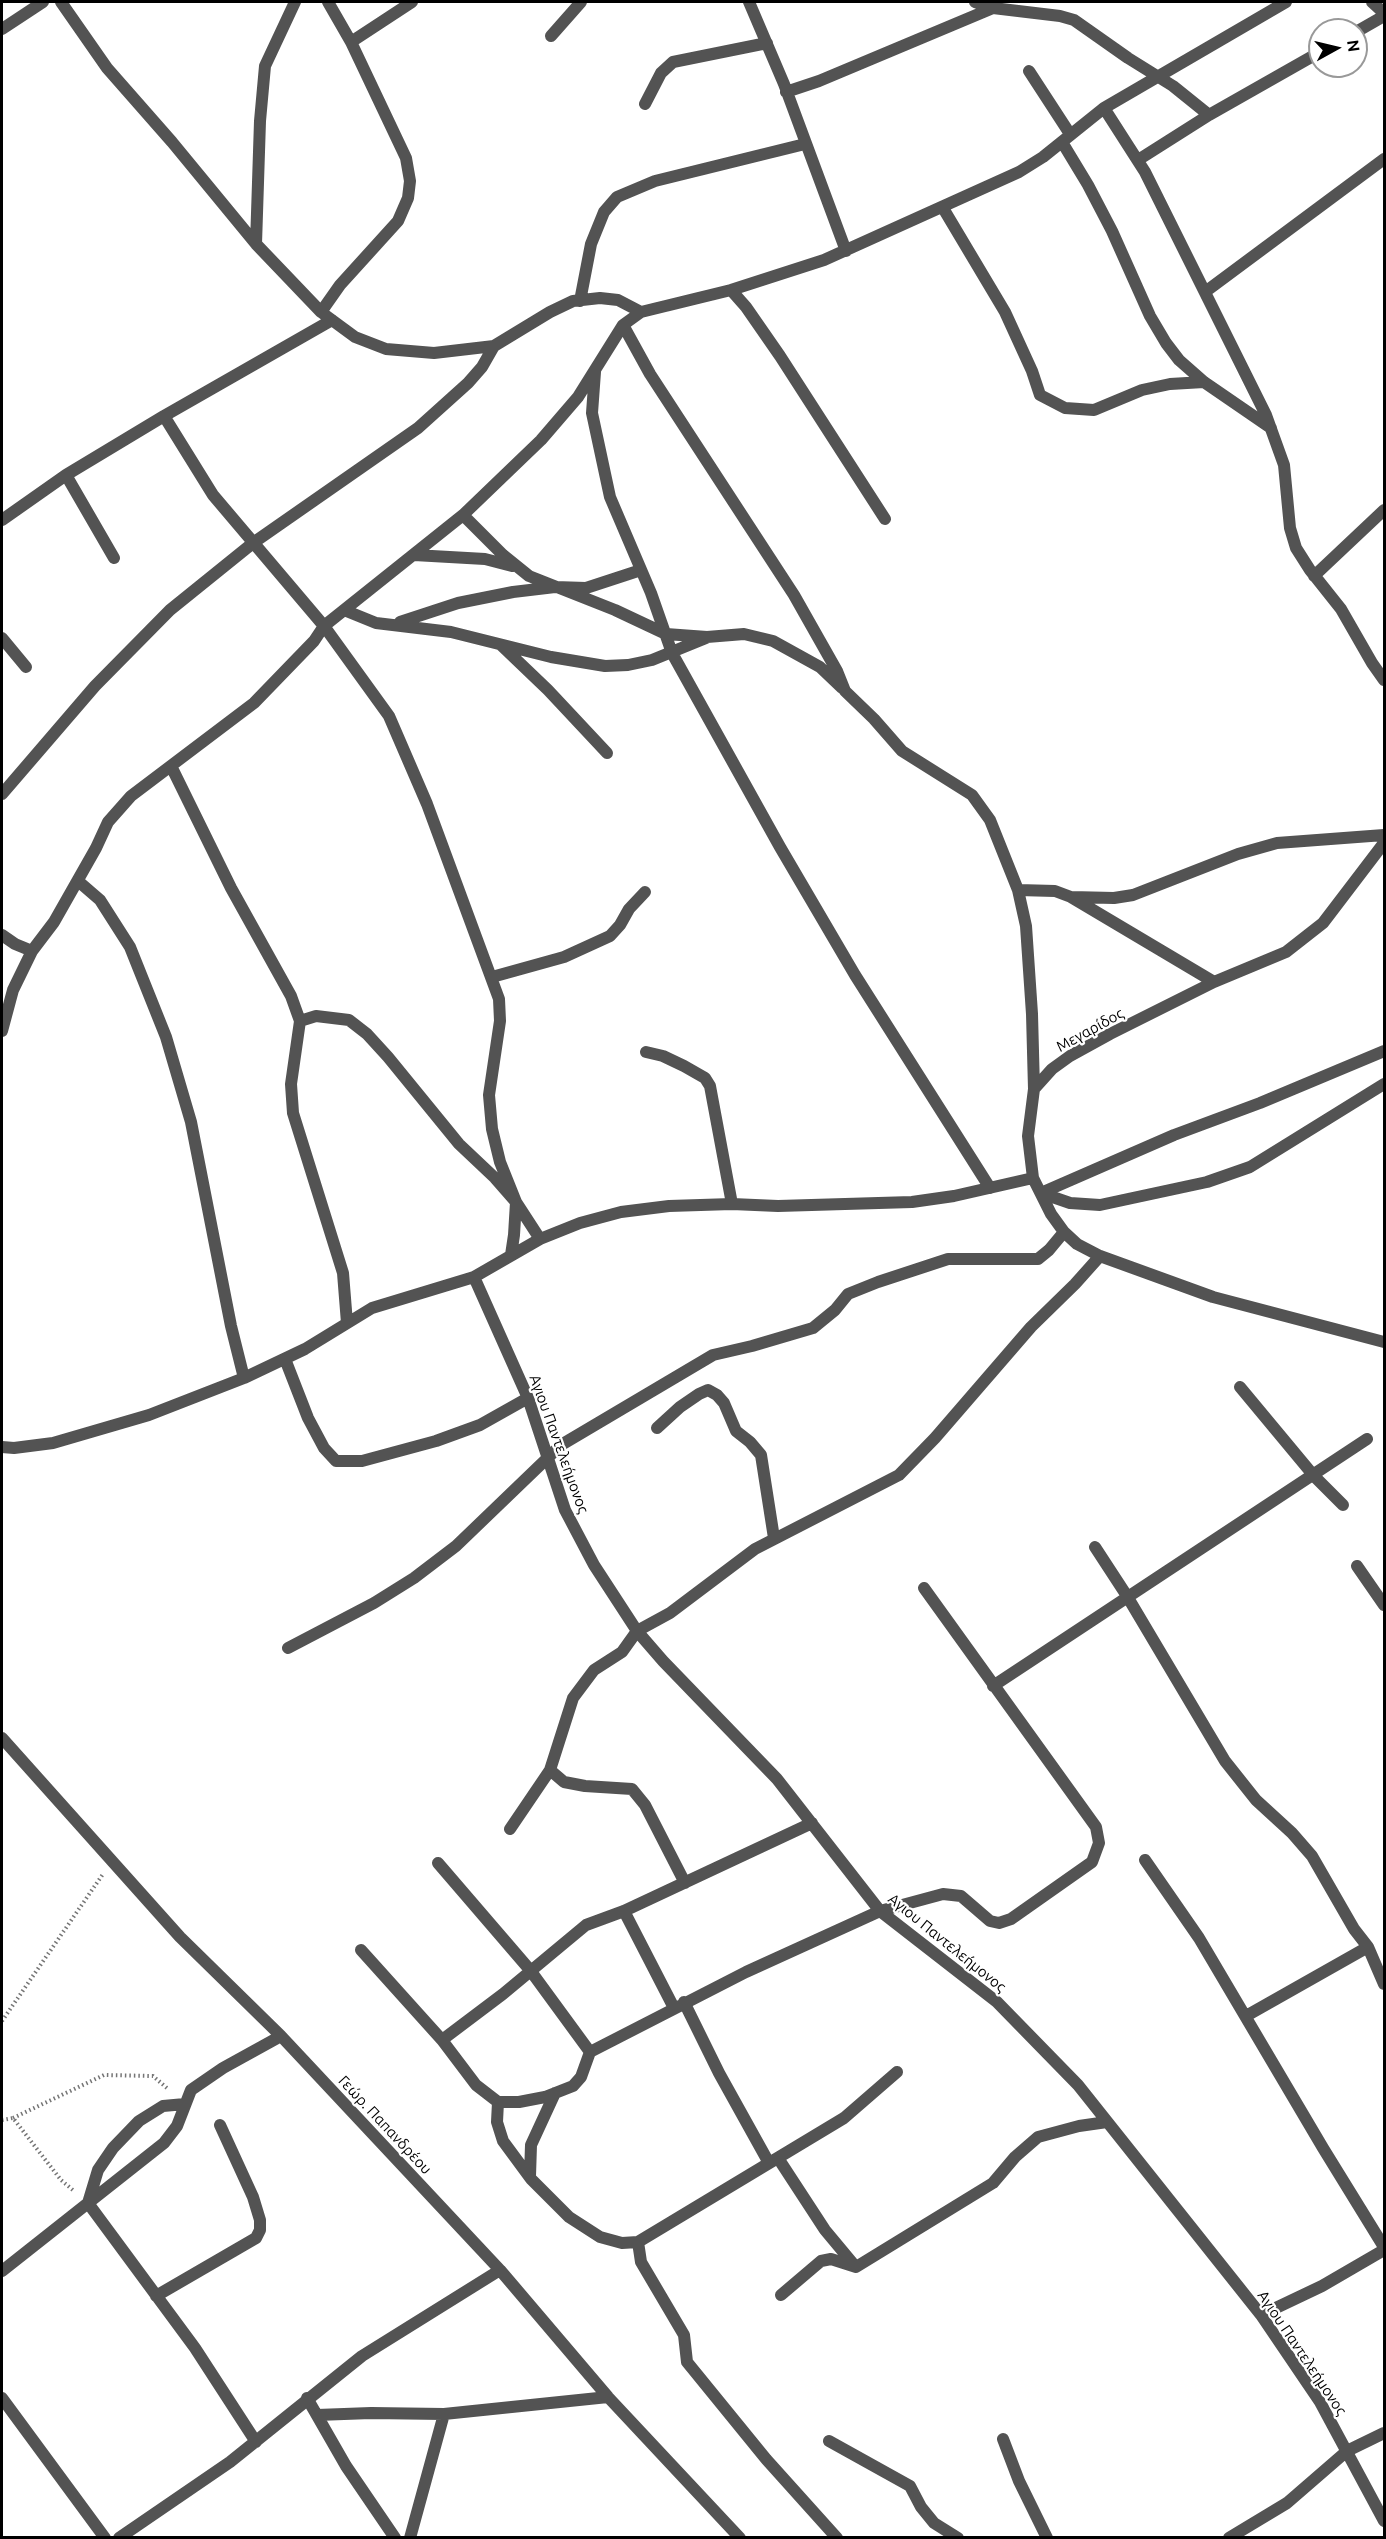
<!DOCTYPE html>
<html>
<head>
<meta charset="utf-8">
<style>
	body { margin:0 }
	#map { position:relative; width:1386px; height:2539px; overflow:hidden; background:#fff; font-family:Ubuntu,sans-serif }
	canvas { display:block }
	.frame { position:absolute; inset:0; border:3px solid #000; pointer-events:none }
	.north { position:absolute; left:1308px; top:18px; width:60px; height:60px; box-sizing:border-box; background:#fff; border:2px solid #999; border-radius:50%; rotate:82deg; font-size:16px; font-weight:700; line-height:24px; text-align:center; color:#000 }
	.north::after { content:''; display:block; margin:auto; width:21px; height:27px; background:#000; clip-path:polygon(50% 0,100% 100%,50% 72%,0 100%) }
</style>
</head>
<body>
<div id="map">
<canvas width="1386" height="2539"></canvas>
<div class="frame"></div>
<div class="north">N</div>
</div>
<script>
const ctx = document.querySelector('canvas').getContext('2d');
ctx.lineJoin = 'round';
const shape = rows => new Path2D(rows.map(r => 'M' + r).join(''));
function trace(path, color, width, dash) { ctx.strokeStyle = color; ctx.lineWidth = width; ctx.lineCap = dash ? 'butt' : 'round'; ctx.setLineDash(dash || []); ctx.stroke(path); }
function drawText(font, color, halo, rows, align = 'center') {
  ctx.font = font + ' Ubuntu,sans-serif'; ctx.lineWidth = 4.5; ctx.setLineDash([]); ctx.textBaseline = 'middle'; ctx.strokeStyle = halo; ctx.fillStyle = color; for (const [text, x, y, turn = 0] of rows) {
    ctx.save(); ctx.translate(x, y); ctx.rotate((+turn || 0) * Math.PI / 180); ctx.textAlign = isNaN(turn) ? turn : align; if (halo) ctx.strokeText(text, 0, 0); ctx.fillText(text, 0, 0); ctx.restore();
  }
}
trace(shape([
	[2,2021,103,1874],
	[13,2118,104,2075,153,2076,168,2089],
	[2,2120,13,2118,61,2180,74,2191]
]), '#757575', 4, [1.5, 3]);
trace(shape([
	[61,2,107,68,172,142,256,244,321,312,355,337,386,349,434,353,494,346,550,312,573,301,600,298,618,300,641,312],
	[749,2,784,84,846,251],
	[975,2,993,8,1060,16,1074,20,1128,58,1173,86,1209,115],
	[1372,2,1384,13],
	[2,29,43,2],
	[1356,32,1384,16],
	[551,36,581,2],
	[351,42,412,2],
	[1029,71,1070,134],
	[786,92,819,81,993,8],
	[645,104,661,73,673,62,767,43],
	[1104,108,1145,172,1266,415,1284,465,1290,528,1296,548,1310,570,1341,609,1372,663,1384,680],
	[1062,142,1088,185,1112,231,1150,316,1166,343,1179,360,1204,382,1271,428],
	[1138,160,1209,115,1320,52],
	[943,208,1005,312,1032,371,1040,395,1065,408,1094,410,1142,390,1170,384,1204,382],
	[256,244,260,121,265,66,295,2],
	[731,290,746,307,780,356,885,519],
	[1205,292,1384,159],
	[580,301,591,244,604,212,617,197,655,181,805,144],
	[321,312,340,285,398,221,408,198,410,181,406,158,351,42,328,2],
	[623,325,650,374,794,595,837,671,845,691,874,719,902,751,972,795,990,820,1018,890,1026,926,1032,1014,1034,1089],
	[595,372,592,413,610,497,651,593,672,653,780,847,855,975,990,1188],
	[164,416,213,495,324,626,389,716,427,804,499,999,500,1021,489,1095,492,1129,500,1162,516,1202,540,1239],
	[66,475,114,558],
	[463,515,503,555,529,576,615,610,666,634,707,637,744,634,773,641,820,667,842,688],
	[2,520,66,475,164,416,332,320],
	[414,555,485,559,512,566],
	[1314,576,1384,510],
	[344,610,376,623,451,632,551,657,605,666,628,665,652,660,706,638],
	[400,622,458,603,513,592,555,587,586,588,641,570],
	[2,638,26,667],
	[501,645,548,690,607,753],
	[171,766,231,888,291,996,300,1021,291,1084,293,1113,343,1273,347,1323],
	[2,794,95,686,170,610,253,543,418,428,468,383,482,367,494,346],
	[1384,843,1323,923,1286,952,1214,982,1110,1034,1070,1056,1052,1069,1034,1089,1028,1136,1033,1178,1051,1214,1064,1232,1077,1244,1100,1256,1213,1297,1384,1342],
	[78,881,100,900,130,947,166,1037,191,1122,231,1326,244,1378],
	[1018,890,1055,891,1071,897,1214,982],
	[1071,897,1114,898,1133,895,1238,854,1277,843,1384,835],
	[2,935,15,944,32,951],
	[492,977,564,957,610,936,620,925,629,909,645,892],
	[300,1021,316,1016,349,1020,367,1034,388,1057,459,1144,495,1178,516,1202,514,1235,511,1255],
	[2,1031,13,990,32,951,54,922,96,848,108,822,131,796,254,703,314,641,324,626,463,515,541,440,578,397,623,325,641,312,731,290,824,260,1019,172,1043,157,1104,108,1286,2],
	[646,1052,663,1056,684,1066,705,1078,710,1086,732,1204],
	[1041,1193,1070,1203,1100,1205,1207,1182,1250,1167,1384,1084],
	[1041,1193,1174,1135,1260,1103,1384,1051],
	[474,1277,528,1398,565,1510,594,1565,637,1631,663,1661,777,1779,880,1911,997,2002,1078,2085,1261,2315,1320,2402,1384,2521],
	[285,1359,308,1418,324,1448,336,1461,362,1461,436,1441,480,1425,528,1398],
	[1240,1387,1314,1476,1343,1505],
	[657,1428,680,1407,699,1394,708,1390,717,1395,724,1403,736,1431,750,1442,761,1455,774,1538],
	[2,1447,14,1448,53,1443,149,1415,244,1378,305,1349,372,1308,474,1277,540,1239,580,1223,621,1212,669,1206,732,1204,778,1206,912,1202,954,1196,1033,1178],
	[1095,1547,1127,1596,1225,1761,1256,1800,1292,1833,1312,1856,1354,1929,1368,1947,1384,1984],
	[1357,1566,1384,1605],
	[288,1648,374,1603,414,1578,456,1546,561,1445,713,1355,752,1346,813,1328,835,1310,848,1294,878,1282,948,1259,1038,1259,1049,1250,1064,1232],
	[993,1686,1367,1439],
	[2,1738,180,1937,281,2036,500,2270,608,2397,740,2538],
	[550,1770,564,1782,585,1786,632,1789,645,1805,685,1883],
	[510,1829,550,1770,573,1698,594,1670,622,1652,637,1631,670,1613,755,1549,899,1475,935,1438,1031,1327,1075,1284,1100,1256],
	[1145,1860,1199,1938,1323,2148,1384,2247],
	[438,1863,530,1970,590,2052,746,1972,880,1911,943,1894,961,1896,990,1921,999,1923,1011,1919,1092,1862,1099,1843,1096,1827,924,1588],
	[624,1911,674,2008],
	[361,1950,442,2040,476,2085,498,2102,519,2102,545,2097,573,2086,581,2077,590,2052],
	[684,2002,719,2073,769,2163],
	[1246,2016,1368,1947],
	[442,2040,503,1994,586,1925,624,1911,812,1823],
	[498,2102,497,2122,503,2141,531,2179,569,2217,600,2237,622,2243,638,2242,844,2118,897,2072],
	[185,2104,163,2106,139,2121,113,2148,98,2170,88,2203,195,2348,256,2442],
	[778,2158,825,2230,855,2266],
	[530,2176,531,2145,555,2093],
	[638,2242,641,2262,684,2335,687,2362,766,2459,837,2538],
	[2,2271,164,2143,177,2126,191,2090,223,2068,281,2036],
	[781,2295,821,2261,831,2259,856,2267,993,2183,1015,2157,1038,2137,1079,2126,1107,2122],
	[156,2296,256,2238,260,2230,260,2220,253,2197,220,2125],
	[1261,2315,1322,2286,1384,2250],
	[2,2398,105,2538],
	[307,2398,346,2466,395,2538],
	[317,2415,371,2413,444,2414,608,2397],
	[1003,2439,1019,2481,1047,2538],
	[829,2441,910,2486,921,2507,934,2523,958,2538],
	[119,2538,230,2462,362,2356,500,2270],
	[410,2538,444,2414],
	[1229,2538,1287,2503,1347,2451,1384,2433]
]), '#535353', 12);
drawText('15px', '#000', '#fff', [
	["Μεγαρίδος",1090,1030,-29],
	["Αγιου Παντελεήμονος",559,1444,70],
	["Αγιου Παντελεήμονος",947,1943,39],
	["Γεώρ. Παπανδρέου",385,2125,47],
	["Αγιου Παντελεήμονος",1302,2353,56]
]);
</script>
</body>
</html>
